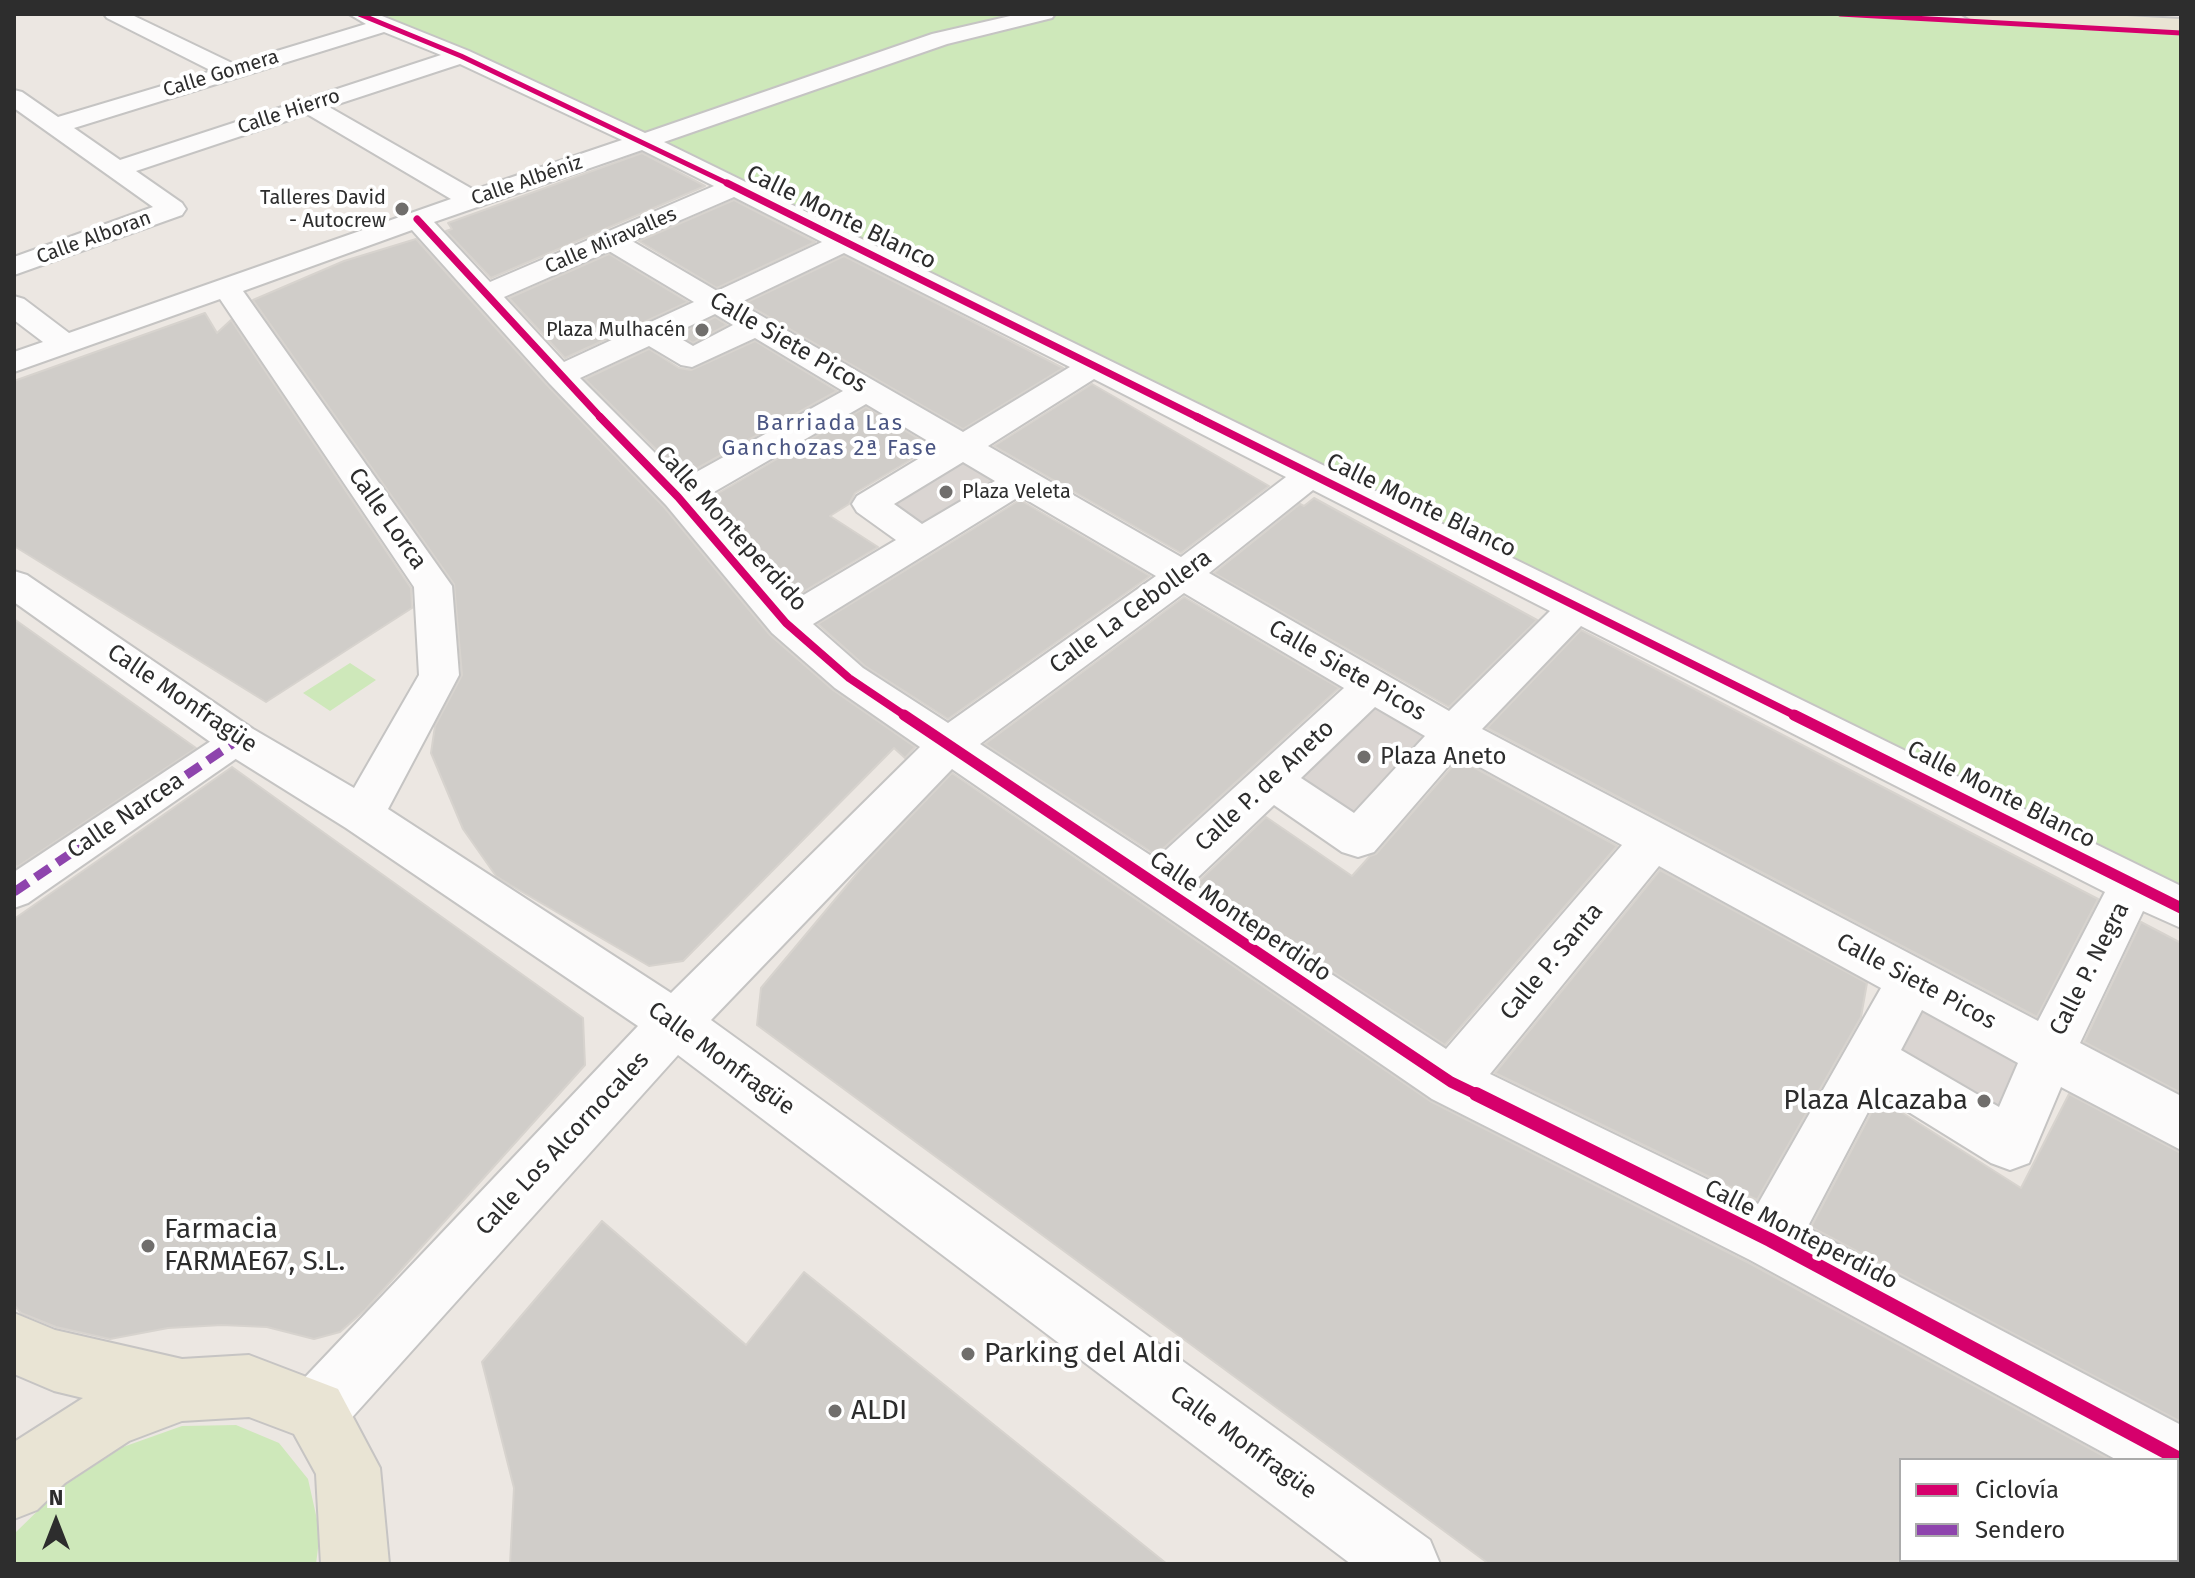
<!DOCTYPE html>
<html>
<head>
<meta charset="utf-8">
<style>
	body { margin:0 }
	#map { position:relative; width:2195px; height:1578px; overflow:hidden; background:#ece7e2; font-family:"Fira Sans",sans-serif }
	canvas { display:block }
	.frame { position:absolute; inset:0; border:16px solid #2d2d2d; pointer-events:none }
	.legend { position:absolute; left:1899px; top:1458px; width:280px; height:104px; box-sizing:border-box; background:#fff; border:2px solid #ababab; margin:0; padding:10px 14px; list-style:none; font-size:24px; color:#2d2d2d }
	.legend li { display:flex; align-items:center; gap:16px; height:40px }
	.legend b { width:40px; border:2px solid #ababab }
	.north { position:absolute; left:16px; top:1482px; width:80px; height:80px; -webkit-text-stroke:6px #fff; paint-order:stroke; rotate:0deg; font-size:22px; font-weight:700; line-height:32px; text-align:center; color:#2d2d2d }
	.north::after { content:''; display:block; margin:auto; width:28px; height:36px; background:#2d2d2d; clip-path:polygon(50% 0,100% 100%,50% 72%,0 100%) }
</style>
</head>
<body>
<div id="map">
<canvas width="2195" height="1578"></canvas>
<div class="frame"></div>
<ul class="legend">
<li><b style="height:10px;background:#d6006c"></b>Ciclovía</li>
<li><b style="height:10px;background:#8e44ad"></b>Sendero</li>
</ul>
<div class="north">N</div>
</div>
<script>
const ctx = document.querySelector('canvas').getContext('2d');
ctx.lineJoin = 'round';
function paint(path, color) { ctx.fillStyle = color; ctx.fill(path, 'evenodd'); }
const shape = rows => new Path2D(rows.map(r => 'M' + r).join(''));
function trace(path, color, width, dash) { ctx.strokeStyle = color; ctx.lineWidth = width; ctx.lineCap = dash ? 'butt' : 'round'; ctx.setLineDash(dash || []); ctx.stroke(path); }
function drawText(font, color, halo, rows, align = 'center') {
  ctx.font = font + ' "Fira Sans",sans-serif'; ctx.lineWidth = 8; ctx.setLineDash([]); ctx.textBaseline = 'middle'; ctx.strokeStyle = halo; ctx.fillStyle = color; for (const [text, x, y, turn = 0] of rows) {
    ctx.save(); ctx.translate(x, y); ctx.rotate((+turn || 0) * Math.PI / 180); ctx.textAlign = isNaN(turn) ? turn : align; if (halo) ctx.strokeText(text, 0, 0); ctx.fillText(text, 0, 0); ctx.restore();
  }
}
paint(shape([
	[359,14,1045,14,977,31,1062,14,1840,14,2181,33,2181,908,1094,366],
	[350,663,376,680,330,711,303,693],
	[236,1425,279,1443,308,1479,320,1533,316,1564,14,1564,14,1534,63,1486,123,1447,182,1426]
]), '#cee8ba');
paint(shape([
	[966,446,1021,480,923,542,870,504],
	[1372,686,1453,733,1358,839,1272,781],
	[1912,980,2048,1054,2010,1144,1869,1059]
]), '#dad5d2');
const building = shape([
	[642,153,705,186,491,278,446,231,452,229,448,223,642,153],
	[734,200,815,242,717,288,639,241,734,200],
	[416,239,547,385,664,507,770,635,833,690,915,747,905,758,894,748,683,961,649,966,512,886,496,876,463,829,431,753,435,726,462,675,454,584,253,300,344,261,416,239],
	[609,254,688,302,565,358,509,298,609,254],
	[844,256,956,313,1063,368,963,429,745,303,844,256],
	[205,313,217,333,231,320,411,588,412,608,266,702,14,546,14,381,205,313],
	[715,317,727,325,693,343,679,334,715,317],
	[755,341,837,391,683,476,585,379,649,349,679,368,691,370,755,341],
	[1092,384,1269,486,1181,553,994,446,1092,384],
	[866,407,932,447,855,493,849,504,830,516,878,547,791,599,705,501,866,407],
	[1314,498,1537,620,1449,707,1214,573,1300,504,1304,506,1314,498],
	[1020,500,1150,576,948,719,865,666,818,624,1020,500],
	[1184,597,1339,688,1156,855,985,744,1184,597],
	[14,619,196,748,17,867,14,864,14,619],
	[1581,630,2098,899,2037,1017,1487,728,1581,630],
	[1459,759,1617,846,1445,1045,1197,883,1266,817,1352,876,1370,856,1376,854,1459,759],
	[232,767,583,1018,585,1065,365,1310,340,1332,314,1339,267,1327,222,1325,168,1328,110,1339,56,1327,21,1313,14,1305,14,919,232,767],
	[952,773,1430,1101,1749,1263,2111,1460,1901,1460,1901,1564,1489,1564,757,1025,761,988,864,865,952,773],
	[1660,870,1867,983,1861,1017,1757,1200,1495,1073,1660,870],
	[2141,922,2181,943,2181,1093,2084,1042,2141,922],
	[2069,1094,2181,1153,2181,1422,1811,1227,1879,1098,2021,1188,2069,1094],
	[602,1221,746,1345,804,1272,1167,1564,510,1564,514,1488,482,1362,602,1221]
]);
paint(building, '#d0cdc9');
trace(building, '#d7d3ce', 2);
const pedestrian = shape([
	[238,727,250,731,255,740,250,749,28,903,14,908,14,872,226,731,238,727]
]);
const minor = shape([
	[104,14,130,14,234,64,366,24,349,14,377,14,469,51,645,133,932,34,1019,14,1055,14,1052,18,947,44,664,142,2181,886,2181,928,2143,911,2080,1043,2181,1096,2181,1150,2061,1087,2029,1163,2010,1170,1991,1163,1878,1093,1807,1228,2181,1425,2181,1492,2177,1490,2177,1460,2117,1460,1750,1260,1432,1099,952,769,711,1020,1430,1540,1440,1564,1351,1564,678,1055,338,1433,316,1442,294,1433,285,1411,294,1389,638,1026,346,828,223,751,14,602,14,571,27,575,253,729,354,788,419,675,414,587,220,299,14,372,14,352,43,342,14,320,14,296,24,299,69,333,451,199,307,114,136,171,182,203,186,209,182,215,14,275,14,257,153,207,14,108,14,90,22,92,58,117,212,71,107,18,104,14],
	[384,32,441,55,120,160,74,128,384,32],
	[460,64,622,140,474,190,329,107,460,64],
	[642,150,714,186,490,282,434,222,642,150],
	[734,197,822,242,717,291,632,241,734,197],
	[412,230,549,383,666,505,772,633,835,688,920,747,671,993,388,809,459,675,452,586,243,291,412,230],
	[609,251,694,302,564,362,504,297,609,251],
	[844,253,1070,367,963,432,739,303,844,253],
	[715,314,733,325,693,346,673,334,715,314],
	[755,338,843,391,682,480,580,378,649,346,681,365,692,367,755,338],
	[1094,379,1286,477,1181,557,988,446,1094,379],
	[866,404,938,447,857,496,852,504,857,512,896,540,790,603,700,500,866,404],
	[963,462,995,481,922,524,894,504,963,462],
	[1313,490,1550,611,1449,711,1209,573,1313,490],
	[1020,496,1156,576,948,723,863,668,813,624,1020,496],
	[1184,593,1344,688,1156,859,980,744,1184,593],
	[1581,626,2105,892,2038,1021,1482,729,1581,626],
	[1375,707,1425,736,1354,813,1301,778,1375,707],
	[1458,755,1622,845,1446,1049,1192,883,1274,805,1342,852,1358,857,1374,852,1458,755],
	[1659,866,1881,988,1758,1204,1490,1074,1659,866],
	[1922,1010,2018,1063,1999,1107,1901,1050,1922,1010]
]);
const primary = shape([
	[1962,14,2091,14,2181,19,2181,31,1972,20,1962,14],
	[14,1313,55,1330,182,1359,249,1355,338,1389,380,1468,389,1564,321,1564,316,1474,294,1434,249,1417,182,1421,129,1441,65,1483,37,1510,14,1519,14,1442,83,1398,54,1391,14,1374,14,1313]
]);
trace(pedestrian, '#c5c4c3', 4);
trace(minor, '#c5c4c3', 4);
trace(primary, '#c6c4c3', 4);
paint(pedestrian, '#fcfbfb');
paint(minor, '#fcfbfb');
paint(primary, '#e9e4d4');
trace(shape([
	[14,892,238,740]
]), '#8e44ad', 9, [17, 9]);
trace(shape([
	[359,14,461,56,731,185],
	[1840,14,2181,33]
]), '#d6006c', 5);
trace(shape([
	[727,183,1201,419],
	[417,219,602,419]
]), '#d6006c', 7);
trace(shape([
	[600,417,678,497,786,623,849,678,907,717],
	[1197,417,1798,717]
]), '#d6006c', 8);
trace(shape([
	[904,715,1451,1082,1480,1096],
	[1794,715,2181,908]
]), '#d6006c', 11);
trace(shape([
	[1476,1094,1770,1240,2181,1460]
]), '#d6006c', 14);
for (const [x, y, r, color] of [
	[402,209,8,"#706e6c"],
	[702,330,8,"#706e6c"],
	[946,492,8,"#706e6c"],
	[1364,757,8,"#706e6c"],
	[1984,1101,8,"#706e6c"],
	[148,1246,8,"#706e6c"],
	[968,1354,8,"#706e6c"],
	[835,1411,8,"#706e6c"]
]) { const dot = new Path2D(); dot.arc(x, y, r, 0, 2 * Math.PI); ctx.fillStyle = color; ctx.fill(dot); trace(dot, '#fff', 3); }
drawText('20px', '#2d2d2d', '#fff', [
	["Calle Gomera",221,74,-17],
	["Calle Hierro",289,112,-18],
	["Calle Albéniz",527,181,-19],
	["Calle Alboran",94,238,-20],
	["Calle Miravalles",611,241,-23]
]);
drawText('20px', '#2d2d2d', '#fff', [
	["Talleres David",386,198],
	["- Autocrew",386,221],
	["Plaza Mulhacén",686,330],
	["Plaza Veleta",962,492,"left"]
], 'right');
ctx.letterSpacing = '2px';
drawText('22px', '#4a5582', '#fff', [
	["Barriada Las",830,424],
	["Ganchozas 2ª Fase",830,449]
]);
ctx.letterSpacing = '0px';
drawText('24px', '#2d2d2d', '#fff', [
	["Calle Monte Blanco",841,218,26],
	["Calle Siete Picos",788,343,30],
	["Calle Monte Blanco",1421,506,26],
	["Calle Lorca",387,519,55],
	["Calle Monteperdido",731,529,48],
	["Calle La Cebollera",1131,612,-36],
	["Calle Siete Picos",1347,671,30],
	["Calle Monfragüe",182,699,34],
	["Calle P. de Aneto",1265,786,-43],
	["Calle Monte Blanco",2001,795,27],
	["Calle Narcea",126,816,-34],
	["Calle Monteperdido",1240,917,34],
	["Calle P. Santa",1552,962,-50],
	["Calle P. Negra",2090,969,-63],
	["Calle Siete Picos",1916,982,28],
	["Calle Monfragüe",721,1059,36],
	["Calle Los Alcornocales",563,1144,-47],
	["Calle Monteperdido",1801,1235,27],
	["Calle Monfragüe",1243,1443,36]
]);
drawText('24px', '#2d2d2d', '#fff', [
	["Plaza Aneto",1380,757]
], 'left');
drawText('28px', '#2d2d2d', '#fff', [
	["Plaza Alcazaba",1968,1101,"right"],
	["Farmacia",164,1230],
	["FARMAE67, S.L.",164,1262],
	["Parking del Aldi",984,1354],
	["ALDI",851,1411]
], 'left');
</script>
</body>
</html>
